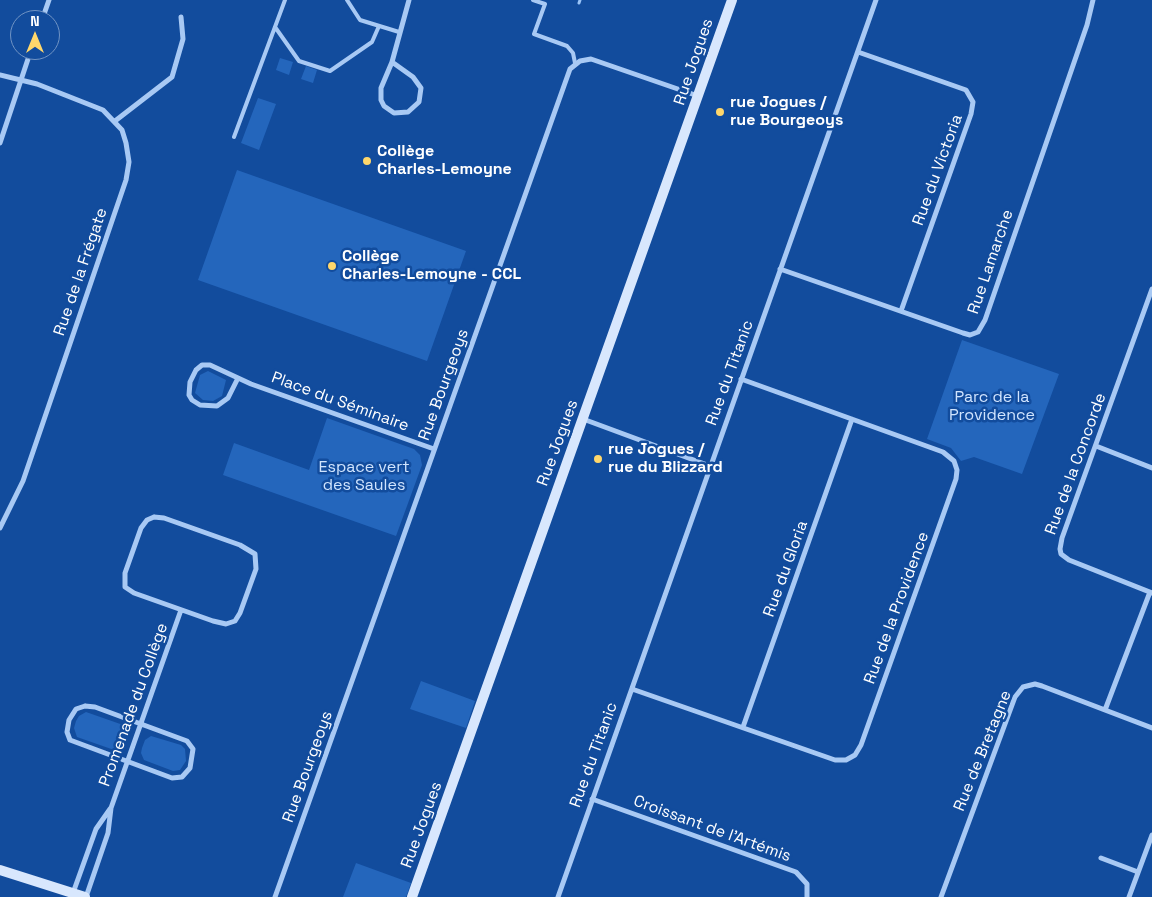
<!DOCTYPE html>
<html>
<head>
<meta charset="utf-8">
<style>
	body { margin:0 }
	#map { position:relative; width:1152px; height:897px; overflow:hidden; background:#124c9d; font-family:"Space Grotesk",sans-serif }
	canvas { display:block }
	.north { position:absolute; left:10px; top:10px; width:50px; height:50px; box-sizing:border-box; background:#124c9d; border:1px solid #7194c4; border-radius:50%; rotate:0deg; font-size:14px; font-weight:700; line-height:20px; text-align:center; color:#fff }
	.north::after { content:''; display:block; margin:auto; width:18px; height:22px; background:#ffd76b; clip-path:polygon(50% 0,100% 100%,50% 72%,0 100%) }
</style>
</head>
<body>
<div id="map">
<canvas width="1152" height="897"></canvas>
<div class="north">N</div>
</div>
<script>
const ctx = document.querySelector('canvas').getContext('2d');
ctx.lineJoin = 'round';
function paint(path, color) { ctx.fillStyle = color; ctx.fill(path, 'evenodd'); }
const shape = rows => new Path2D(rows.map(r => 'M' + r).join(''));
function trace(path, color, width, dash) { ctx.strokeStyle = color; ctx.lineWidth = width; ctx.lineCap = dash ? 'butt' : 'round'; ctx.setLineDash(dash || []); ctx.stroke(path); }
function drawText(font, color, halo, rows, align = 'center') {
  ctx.font = font + ' "Space Grotesk",sans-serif'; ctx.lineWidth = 5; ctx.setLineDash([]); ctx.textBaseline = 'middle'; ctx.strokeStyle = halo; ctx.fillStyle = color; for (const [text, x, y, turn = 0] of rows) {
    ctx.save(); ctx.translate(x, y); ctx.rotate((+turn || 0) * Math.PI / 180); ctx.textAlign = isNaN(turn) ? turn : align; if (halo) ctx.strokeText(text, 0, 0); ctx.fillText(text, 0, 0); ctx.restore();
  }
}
paint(shape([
	[280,58,293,62,289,75,276,70],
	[306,66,317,70,313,83,301,79],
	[258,98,276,104,259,150,241,143],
	[237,170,466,251,427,361,198,280],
	[962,340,1059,374,1022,474,974,457,961,461,951,448,927,439],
	[208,371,226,380,222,396,213,401,203,400,195,393,200,375],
	[327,418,414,449,420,455,422,465,396,536,223,475,234,443,309,470],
	[421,681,475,701,466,728,410,709],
	[86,712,126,726,117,751,77,737,74,728,76,721,79,716],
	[151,736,181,745,185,749,186,761,180,770,173,771,144,760,141,753,142,748,145,740],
	[356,863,411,883,406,897,343,897]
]), '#2466bc');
trace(shape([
	[579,3,580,0]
]), '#9ac4f7', 3);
trace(shape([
	[347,0,360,20,399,32],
	[533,0,545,4,534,34,567,46,573,53,575,63],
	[275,27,299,61,330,71,372,42,379,26],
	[234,137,285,0]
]), '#a8c9f4', 4);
trace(shape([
	[42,20,49,0],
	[858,52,966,90,973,102,971,114,901,311],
	[392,62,413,77,421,88,419,102,408,112,394,113,384,106,381,100,381,88,392,62],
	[392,62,409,0],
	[0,75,37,84,103,110,122,130,126,143,129,162,126,180,23,481,0,528],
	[115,121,172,77,183,39,181,17],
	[0,143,31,50],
	[780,269,963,333,970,335,978,332,985,320,1087,25,1093,0],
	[1152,289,1062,538,1060,549,1061,554,1069,560,1152,593],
	[238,378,228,398,217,406,200,405,192,400,189,395,190,382,196,370,202,365,210,365,251,384,434,449],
	[583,419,710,466],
	[1096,446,1152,468],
	[154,517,164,518,240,545,255,554,256,569,240,613,235,621,226,624,213,621,134,593,125,587,125,573,141,528,147,520,154,517],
	[632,689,835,760,846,760,855,755,861,745,956,479,957,470,954,461,943,452,741,379],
	[85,706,95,707,187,741,193,749,190,768,182,777,172,778,70,740,67,732,69,720,76,709,85,706],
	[1105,710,1150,592],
	[743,727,852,419],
	[592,799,796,872,807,884,807,897],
	[1101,858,1138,872],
	[73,893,96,829,110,809],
	[86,897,108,833,111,808,181,610],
	[275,897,570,69,580,61,591,59,698,96],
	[558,897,876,0],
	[941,897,1015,697,1023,687,1035,684,1042,686,1152,728],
	[1129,897,1152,835]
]), '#a8c9f4', 5);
trace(shape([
	[0,870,85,897],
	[412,897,732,0]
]), '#d8e7fd', 10);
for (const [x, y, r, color] of [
	[720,112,5,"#ffd76b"],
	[367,161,5,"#ffd76b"],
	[332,266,5,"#ffd76b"],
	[598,459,5,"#ffd76b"]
]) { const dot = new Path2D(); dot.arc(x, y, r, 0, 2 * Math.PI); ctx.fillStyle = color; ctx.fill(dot); trace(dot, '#124c9d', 2); }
drawText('16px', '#fff', '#124c9d', [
	["Rue Jogues",694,62,-71],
	["Rue du Victoria",938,170,-70],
	["Rue Lamarche",991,262,-71],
	["Rue de la Frégate",81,272,-71],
	["Rue du Titanic",730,373,-70],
	["Rue Bourgeoys",444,385,-70],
	["Place du Séminaire",340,402,20],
	["Rue Jogues",558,443,-70],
	["Rue de la Concorde",1076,464,-70],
	["Rue du Gloria",786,569,-70],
	["Rue de la Providence",897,608,-70],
	["Promenade du Collège",134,705,-70],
	["Rue de Bretagne",983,751,-68],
	["Rue du Titanic",594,755,-70],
	["Rue Bourgeoys",308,767,-70],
	["Rue Jogues",422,825,-70],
	["Croissant de l'Artémis",712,829,20]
]);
drawText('bold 16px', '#fff', '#124c9d', [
	["rue Jogues /",730,103],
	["rue Bourgeoys",730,121],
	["Collège",377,152],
	["Charles-Lemoyne",377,170],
	["Collège",342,257],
	["Charles-Lemoyne - CCL",342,275],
	["rue Jogues /",608,450],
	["rue du Blizzard",608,468]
], 'left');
drawText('16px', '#d0e4fe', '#124c9d', [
	["Parc de la",992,398],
	["Providence",992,416],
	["Espace vert",364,468],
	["des Saules",364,486]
]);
</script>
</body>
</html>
